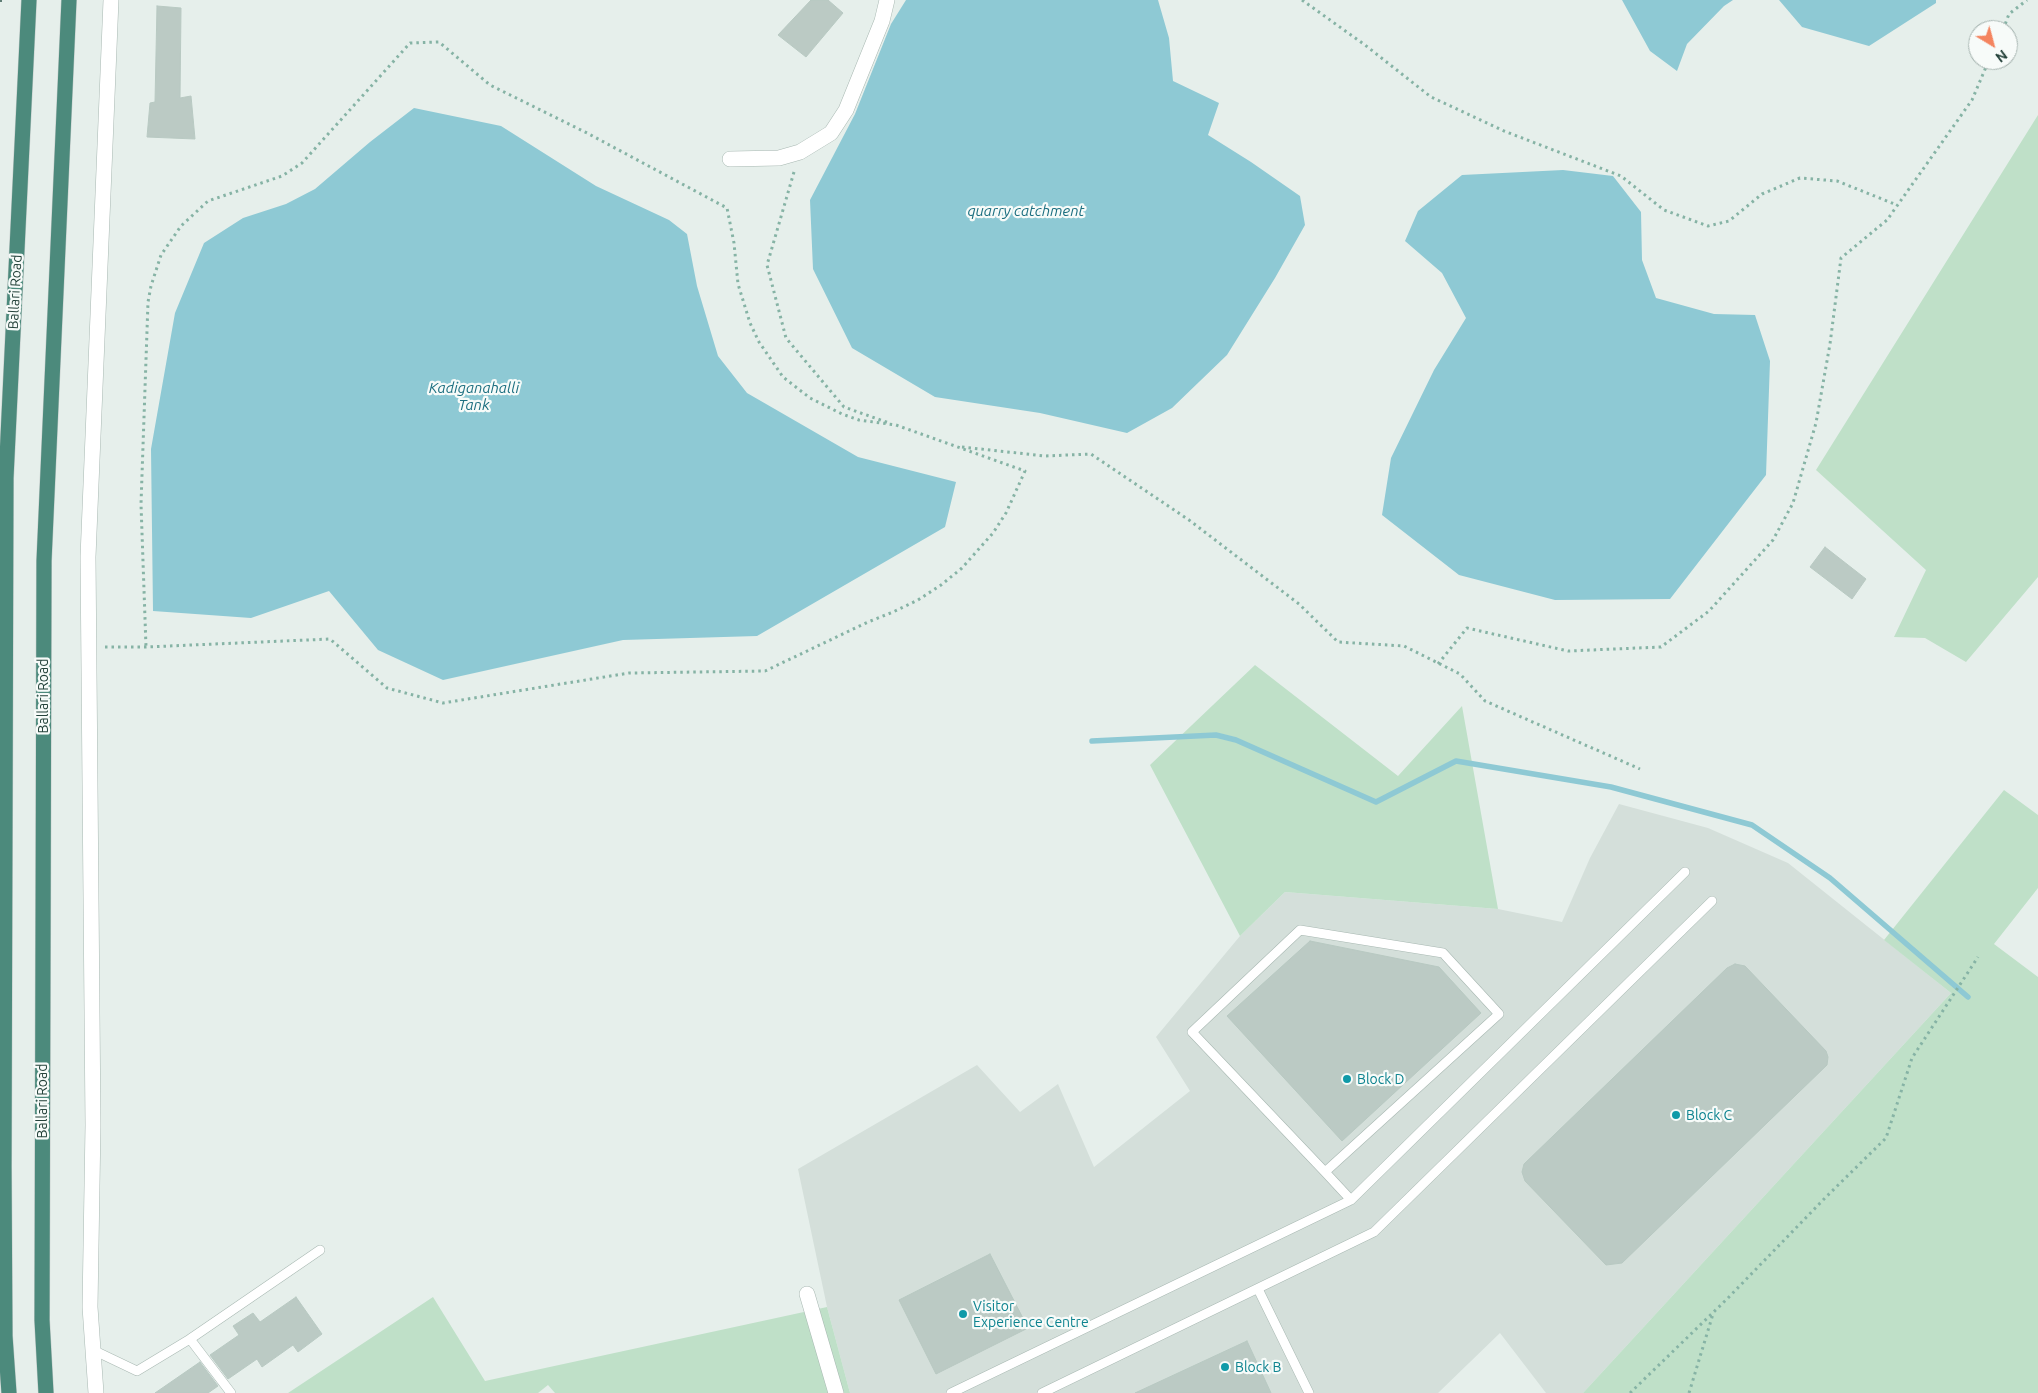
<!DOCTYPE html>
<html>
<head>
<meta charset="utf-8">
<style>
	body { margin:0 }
	#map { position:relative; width:2038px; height:1393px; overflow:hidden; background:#e6efeb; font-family:Ubuntu,sans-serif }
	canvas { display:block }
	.north { position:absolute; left:1968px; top:20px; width:50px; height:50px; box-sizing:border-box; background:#f7fbf9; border:1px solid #a3b1ad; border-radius:50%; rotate:143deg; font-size:14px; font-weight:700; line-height:20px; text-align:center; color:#24423a }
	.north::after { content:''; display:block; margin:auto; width:18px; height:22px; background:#f4845f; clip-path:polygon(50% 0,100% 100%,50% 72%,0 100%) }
</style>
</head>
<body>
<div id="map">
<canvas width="2038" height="1393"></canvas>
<div class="north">N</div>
</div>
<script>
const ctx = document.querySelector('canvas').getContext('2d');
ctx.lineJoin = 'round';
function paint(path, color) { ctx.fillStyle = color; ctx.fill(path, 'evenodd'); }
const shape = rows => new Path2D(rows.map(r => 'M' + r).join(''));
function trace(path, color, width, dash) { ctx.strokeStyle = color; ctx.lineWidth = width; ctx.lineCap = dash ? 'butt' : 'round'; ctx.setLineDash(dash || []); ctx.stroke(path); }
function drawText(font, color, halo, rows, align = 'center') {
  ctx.font = font + ' Ubuntu,sans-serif'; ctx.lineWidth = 4.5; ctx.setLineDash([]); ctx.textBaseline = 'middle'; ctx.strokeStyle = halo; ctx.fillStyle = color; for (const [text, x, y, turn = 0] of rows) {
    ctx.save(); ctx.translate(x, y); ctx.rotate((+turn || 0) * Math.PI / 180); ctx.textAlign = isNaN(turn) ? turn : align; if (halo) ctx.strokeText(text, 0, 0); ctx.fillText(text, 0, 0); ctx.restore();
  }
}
paint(shape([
	[1619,804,1708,828,1788,863,1951,993,1583,1393,1546,1393,1500,1333,1438,1393,850,1393,827,1307,798,1169,977,1065,1020,1112,1058,1084,1094,1167,1190,1091,1156,1037,1240,936,1285,892,1498,909,1562,922,1590,858]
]), '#d4dfda');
paint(shape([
	[2038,115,2038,577,1966,662,1925,638,1894,637,1926,570,1816,470],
	[1255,665,1398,776,1462,706,1498,909,1285,892,1240,936,1150,765],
	[2004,790,2038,815,2038,888,1994,944,2038,977,2038,1393,1583,1393,1951,993,1884,940],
	[433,1297,485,1381,827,1307,850,1393,555,1393,548,1385,538,1393,288,1393]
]), '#bfe0c8');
paint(shape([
	[906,0,1158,0,1169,38,1173,81,1219,103,1208,135,1251,162,1300,196,1305,225,1275,278,1227,355,1172,408,1127,433,1040,413,935,397,852,348,813,269,810,200,855,114,891,24],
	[1622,0,1733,0,1724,6,1687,44,1677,71,1650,51],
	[1779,0,1936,0,1936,3,1869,46,1802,27],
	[414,108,501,126,596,186,669,220,687,234,697,286,718,356,747,393,858,457,956,482,945,527,757,636,623,640,443,680,378,650,329,591,251,618,153,611,151,449,175,313,204,243,243,218,286,204,315,189,370,142],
	[1563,170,1613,176,1641,212,1642,260,1656,298,1714,314,1755,315,1770,361,1766,475,1670,599,1555,600,1459,575,1382,515,1391,458,1434,370,1466,318,1442,273,1405,241,1418,211,1462,175]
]), '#8ec9d4');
trace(shape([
	[1092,741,1216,735,1236,740,1376,802,1456,761,1611,787,1752,825,1830,878,1968,997]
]), '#8ec9d4', 5.5);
const building = shape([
	[811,0,828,0,843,13,806,57,778,35,811,0],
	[157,6,181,8,180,98,191,96,195,139,147,137,150,103,155,102,157,6],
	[1825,547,1866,579,1852,599,1810,567,1825,547],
	[1310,941,1439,967,1481,1013,1342,1141,1227,1016,1310,941],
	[1735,964,1745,966,1826,1051,1828,1057,1827,1065,1622,1263,1606,1265,1525,1181,1522,1172,1524,1164,1727,968,1735,964],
	[990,1254,1028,1328,936,1374,899,1300,990,1254],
	[296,1297,322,1334,298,1352,293,1345,262,1367,257,1359,228,1379,210,1355,239,1335,233,1326,253,1313,260,1322,296,1297],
	[1247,1341,1271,1393,1135,1393,1247,1341],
	[200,1362,218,1386,208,1393,155,1393,200,1362]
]);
paint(building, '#bbcac4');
trace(building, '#b8c9c2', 1);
const service = shape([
	[1325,1172,1499,1014,1443,953,1300,930,1192,1032,1325,1172,1351,1200],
	[1258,1289,1309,1393],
	[190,1339,320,1250],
	[93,1350,137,1371,190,1339,231,1393],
	[951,1393,1351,1200,1685,872],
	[1042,1393,1374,1232,1712,901]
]);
const minor = shape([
	[730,159,779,158,800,152,831,133,846,110,882,21,887,0],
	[807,1294,836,1393]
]);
const tertiary = shape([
	[96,1393,90,1307,93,1125,88,557,111,0]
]);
const trunk = shape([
	[9,1393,5,1336,4,1166,6,478,29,0],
	[46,1393,42,1320,44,561,69,0]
]);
trace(service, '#a8b8b2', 10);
trace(minor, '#a8b8b2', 16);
trace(tertiary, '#a8b8b2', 16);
trace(trunk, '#c2cac8', 16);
trace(shape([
	[1302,0,1365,45,1431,97,1504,131,1621,176,1664,210,1708,226,1729,221,1762,194,1800,178,1837,181,1897,205],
	[2003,30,2009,14,2027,0],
	[794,172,767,265,786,338,844,407,889,423],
	[962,447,1045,456,1091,454,1189,520,1299,604,1338,642,1404,646,1460,674,1485,701,1640,769],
	[105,647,146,647,330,639,387,688,443,703,629,673,765,671,868,622,893,612,918,600,941,585,962,568,993,533,1006,513,1025,471,896,425,859,420,842,414,810,398,783,377,759,342,750,323,738,284,734,243,727,208,587,133,490,85,439,42,410,43,302,163,282,176,208,201,181,226,161,255,151,286,148,302,141,504,146,647],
	[1438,664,1467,628,1568,651,1661,647,1709,611,1773,540,1793,503,1816,423,1830,344,1841,258,1887,220,1972,100,1989,60],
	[1630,1393,1727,1299,1825,1198,1886,1138,1912,1058,1978,957],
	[1689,1393,1713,1314]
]), '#86b3a5', 3, [2.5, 4]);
trace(service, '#fff', 9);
trace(minor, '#fff', 15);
trace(tertiary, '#fff', 15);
trace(trunk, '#4c8a7c', 15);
trace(shape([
	[0,2,0,0]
]), '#5f7d75', 4, [10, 5]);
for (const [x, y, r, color] of [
	[1347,1079,5,"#0f9aa8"],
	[1676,1115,5,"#0f9aa8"],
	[963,1314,5,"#0f9aa8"],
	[1225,1367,5,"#0f9aa8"]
]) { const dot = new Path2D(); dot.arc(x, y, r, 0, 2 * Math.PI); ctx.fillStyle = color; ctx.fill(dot); trace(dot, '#f7fbf9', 2); }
drawText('14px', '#24423a', '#f7fbf9', [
	["Ballari Road",15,292,-87],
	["Ballari Road",43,696,-90],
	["Ballari Road",42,1101,-90]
]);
drawText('14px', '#0d838f', '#f7fbf9', [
	["Block D",1357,1079],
	["Block C",1686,1115],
	["Visitor",973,1306],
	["Experience Centre",973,1322],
	["Block B",1235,1367]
], 'left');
drawText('italic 15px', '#1c6f80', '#f7fbf9', [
	["quarry catchment",1026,211],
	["Kadiganahalli",474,388],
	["Tank",474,405]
]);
</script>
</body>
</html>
